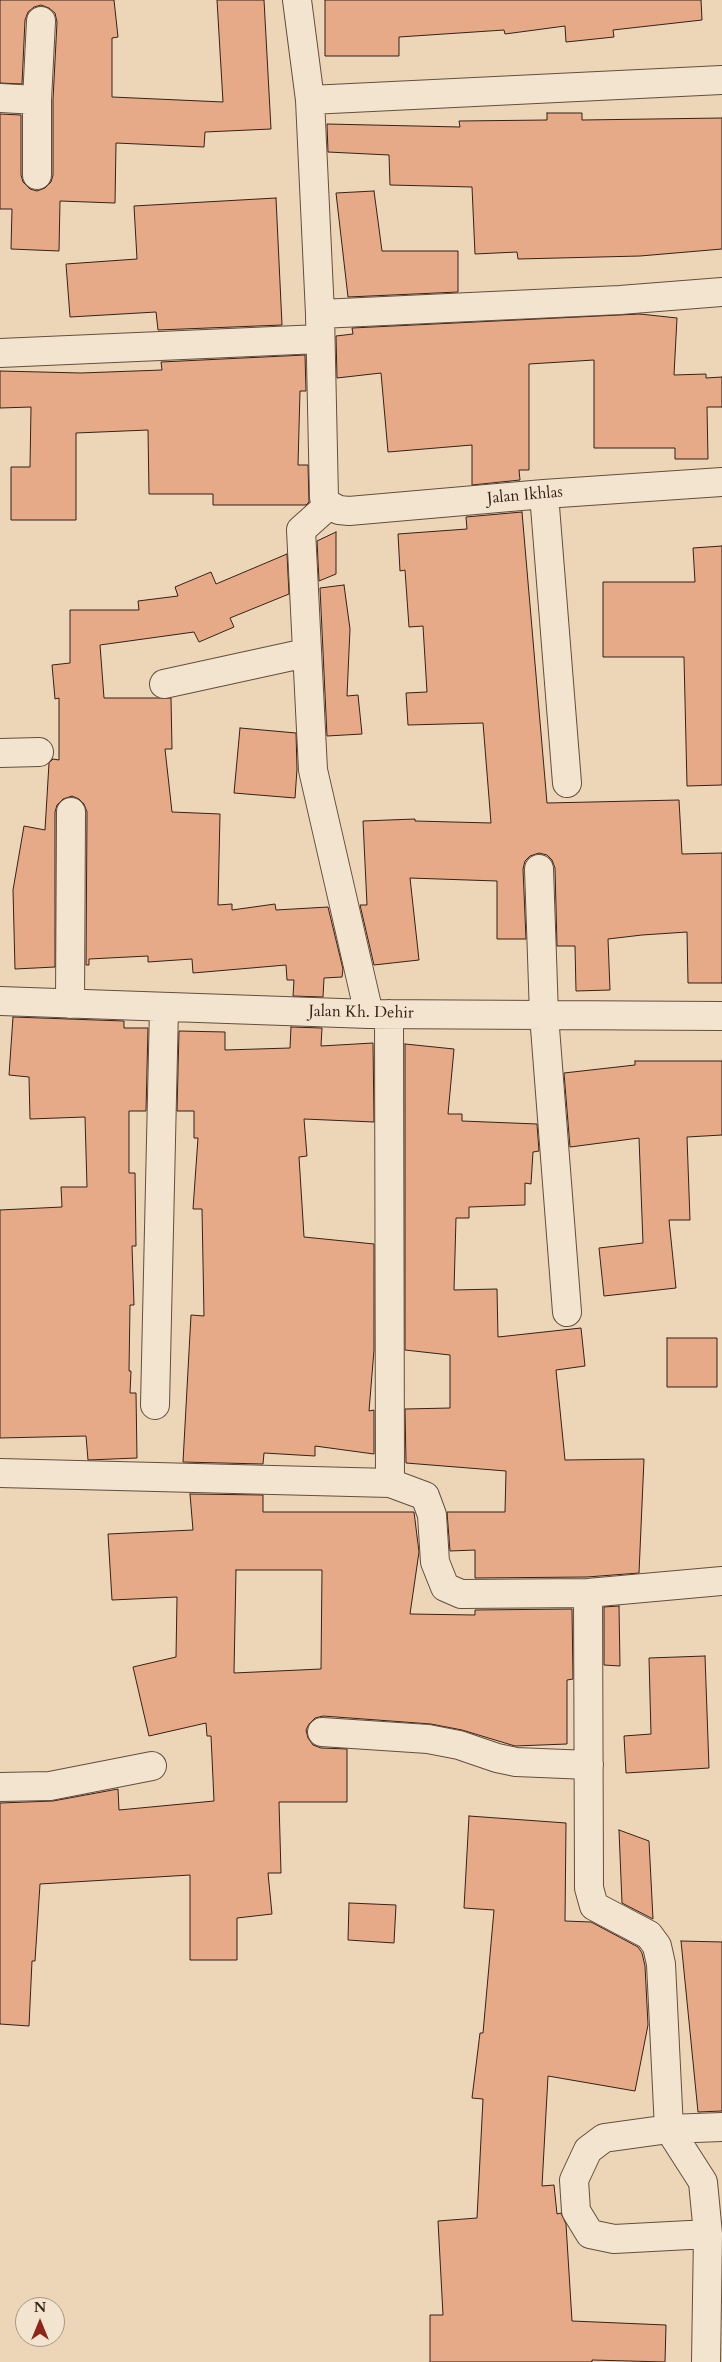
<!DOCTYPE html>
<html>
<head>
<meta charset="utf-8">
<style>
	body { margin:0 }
	#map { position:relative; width:722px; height:2362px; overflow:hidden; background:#ecd6b7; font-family:Cardo,serif }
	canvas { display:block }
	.north { position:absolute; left:15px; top:2297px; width:50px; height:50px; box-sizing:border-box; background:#f3e4d0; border:1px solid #a89686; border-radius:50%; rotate:0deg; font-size:14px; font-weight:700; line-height:20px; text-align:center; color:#372116 }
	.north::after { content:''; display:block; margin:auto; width:18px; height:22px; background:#8f2418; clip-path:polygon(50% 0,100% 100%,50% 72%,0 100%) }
</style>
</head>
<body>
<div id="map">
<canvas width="722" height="2362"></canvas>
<div class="north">N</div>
</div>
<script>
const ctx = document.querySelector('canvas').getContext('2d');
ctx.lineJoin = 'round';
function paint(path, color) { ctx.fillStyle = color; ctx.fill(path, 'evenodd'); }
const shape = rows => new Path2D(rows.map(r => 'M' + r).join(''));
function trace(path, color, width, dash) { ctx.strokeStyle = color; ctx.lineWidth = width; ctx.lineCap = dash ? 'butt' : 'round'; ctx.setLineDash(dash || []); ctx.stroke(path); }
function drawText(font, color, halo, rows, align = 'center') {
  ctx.font = font + ' Cardo,serif'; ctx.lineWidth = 4; ctx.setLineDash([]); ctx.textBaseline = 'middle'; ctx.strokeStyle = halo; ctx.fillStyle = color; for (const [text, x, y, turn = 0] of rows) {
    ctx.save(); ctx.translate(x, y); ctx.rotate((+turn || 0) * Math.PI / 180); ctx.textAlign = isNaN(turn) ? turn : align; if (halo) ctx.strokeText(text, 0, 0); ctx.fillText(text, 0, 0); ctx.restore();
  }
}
const building = shape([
	[0,0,114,0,118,37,112,38,112,97,223,102,217,0,264,0,271,129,205,132,204,147,116,143,115,203,60,201,59,251,11,249,12,209,0,209,0,114,21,115,21,175,23,182,30,189,37,191,45,188,51,182,53,175,53,100,57,22,55,13,49,8,41,5,34,7,28,12,25,20,22,84,0,83,0,0],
	[325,0,701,0,702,20,613,30,614,37,566,42,565,26,505,34,504,30,399,37,399,56,325,56,325,0],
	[547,113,582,113,582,120,722,118,722,249,640,256,518,259,517,252,475,254,472,187,390,185,389,155,328,152,327,124,460,127,459,121,547,120,547,113],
	[374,191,382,251,458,251,458,292,348,297,336,193,374,191],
	[276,198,282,325,158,330,156,312,70,317,66,264,137,259,134,206,276,198],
	[640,314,677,318,674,375,706,374,706,378,722,377,722,407,707,407,708,459,675,459,675,448,594,448,594,360,529,364,529,470,519,470,520,480,472,485,472,445,388,452,381,373,337,378,336,336,353,334,352,328,640,314],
	[305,355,306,391,300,391,298,465,308,465,309,502,306,505,213,505,213,494,149,494,148,430,76,433,76,520,11,520,11,467,30,467,31,407,0,408,0,371,81,373,162,370,161,362,305,355],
	[522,512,547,803,679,800,682,854,722,853,722,983,688,983,687,932,642,935,608,939,610,990,576,991,575,946,557,946,555,868,552,860,547,855,539,853,530,856,525,861,523,869,526,939,497,939,497,881,410,878,419,960,374,965,360,905,367,905,363,821,415,819,415,821,491,823,483,723,408,725,406,693,427,692,423,626,409,627,405,570,400,571,398,534,467,529,466,517,522,512],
	[336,532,336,574,319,581,317,541,336,532],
	[722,546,722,785,687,786,684,657,603,657,603,582,695,582,693,548,722,546],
	[287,554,289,594,230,618,234,627,199,642,194,632,100,645,104,698,171,698,172,749,165,749,172,812,220,814,218,905,232,904,232,910,275,904,276,910,328,907,343,969,342,977,324,978,323,997,293,996,294,980,287,980,286,965,193,973,192,959,148,962,148,956,89,959,89,965,86,965,87,812,84,804,79,799,72,796,63,799,57,805,55,812,55,967,15,969,13,890,24,826,45,830,49,763,53,759,59,760,59,698,55,699,52,665,70,663,70,610,139,610,138,601,178,596,175,587,211,572,216,584,287,554],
	[344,585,350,629,347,696,358,695,362,734,327,736,320,588,344,585],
	[240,728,296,733,297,769,295,798,234,793,240,728],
	[13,1017,124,1021,124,1028,148,1028,146,1111,129,1111,129,1173,135,1173,136,1246,132,1246,134,1305,130,1305,129,1371,131,1371,130,1393,136,1393,137,1458,88,1460,86,1436,0,1438,0,1210,62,1207,61,1187,87,1187,85,1117,30,1119,29,1077,9,1075,13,1017],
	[291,1027,322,1028,321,1046,373,1043,374,1122,304,1119,307,1156,299,1157,304,1237,374,1244,374,1350,369,1411,374,1410,374,1454,315,1446,315,1456,264,1453,263,1464,183,1462,191,1315,204,1316,202,1209,193,1209,198,1138,194,1138,194,1111,177,1111,179,1031,225,1032,225,1050,290,1048,291,1027],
	[405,1044,454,1049,448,1114,462,1114,462,1121,537,1124,539,1151,533,1152,531,1184,525,1183,525,1205,469,1207,469,1218,456,1218,454,1290,497,1289,498,1337,581,1328,585,1366,556,1370,565,1460,644,1459,639,1573,587,1577,475,1578,475,1550,450,1551,447,1512,505,1512,506,1471,406,1463,405,1409,450,1408,450,1355,405,1350,405,1044],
	[635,1061,722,1061,722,1135,687,1137,690,1220,669,1220,676,1288,604,1296,599,1248,643,1243,639,1138,570,1147,564,1073,635,1065,635,1061],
	[667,1338,717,1338,717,1387,667,1387,667,1338],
	[190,1494,263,1495,263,1512,414,1512,419,1552,410,1614,475,1615,475,1610,572,1609,573,1679,567,1680,567,1744,515,1746,462,1730,431,1724,323,1716,315,1718,309,1724,306,1730,308,1738,313,1745,321,1748,347,1749,347,1802,279,1802,281,1873,268,1873,272,1914,237,1918,237,1960,190,1960,190,1875,40,1884,35,1961,32,1961,29,2026,0,2024,0,1803,53,1801,118,1789,119,1810,214,1801,211,1736,207,1736,206,1723,149,1736,133,1667,176,1657,177,1597,112,1600,108,1534,193,1530,190,1494],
	[236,1570,322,1570,321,1669,234,1673,236,1570],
	[619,1606,620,1666,604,1665,604,1607,619,1606],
	[705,1656,709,1768,626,1773,624,1736,651,1734,649,1658,705,1656],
	[469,1816,566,1823,565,1921,591,1922,638,1947,642,1953,645,1966,648,2025,635,2091,548,2076,542,2186,554,2185,557,2214,561,2213,566,2224,572,2321,666,2325,665,2362,592,2360,592,2362,430,2362,430,2315,443,2315,438,2221,477,2218,483,2099,472,2098,480,2033,483,2033,494,1910,464,1908,469,1816],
	[619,1830,649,1841,653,1919,622,1903,619,1830],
	[349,1903,396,1905,394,1943,348,1940,349,1903],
	[681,1941,722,1942,722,2111,698,2112,681,1941]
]);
paint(building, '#e6aa89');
trace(building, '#372116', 1);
const minor = shape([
	[297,0,310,100,320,314,324,498,329,505,339,510,349,511,544,494,722,482],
	[0,98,37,100],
	[310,100,722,80],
	[37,175,37,100,41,21],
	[320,314,620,300,722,292],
	[0,353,320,339],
	[544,494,567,783],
	[329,505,301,530,313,770,369,1014],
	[164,684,306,653],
	[0,753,39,752],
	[539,869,544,1015,567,1312],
	[0,1001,369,1014,722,1016],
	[70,1004,71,812],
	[389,1014,390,1483,425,1496,432,1515,435,1562,445,1587,461,1594,588,1593,722,1581],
	[155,1405,164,1008],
	[0,1473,390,1483],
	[588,1593,589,1888,594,1906,649,1935,657,1946,661,1964,669,2129,703,2182,708,2234,706,2362],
	[322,1732,428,1739,459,1745,497,1758,516,1762,589,1765],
	[0,1787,50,1786,152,1766],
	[708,2234,614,2239,590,2234,576,2211,574,2180,588,2150,604,2138,669,2129,722,2127]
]);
trace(minor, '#644e3e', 30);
trace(minor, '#f3e4d0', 28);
drawText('16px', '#372116', '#f3e4d0', [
	["Jalan Ikhlas",525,496,-5],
	["Jalan Kh. Dehir",361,1013,1]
]);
</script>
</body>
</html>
